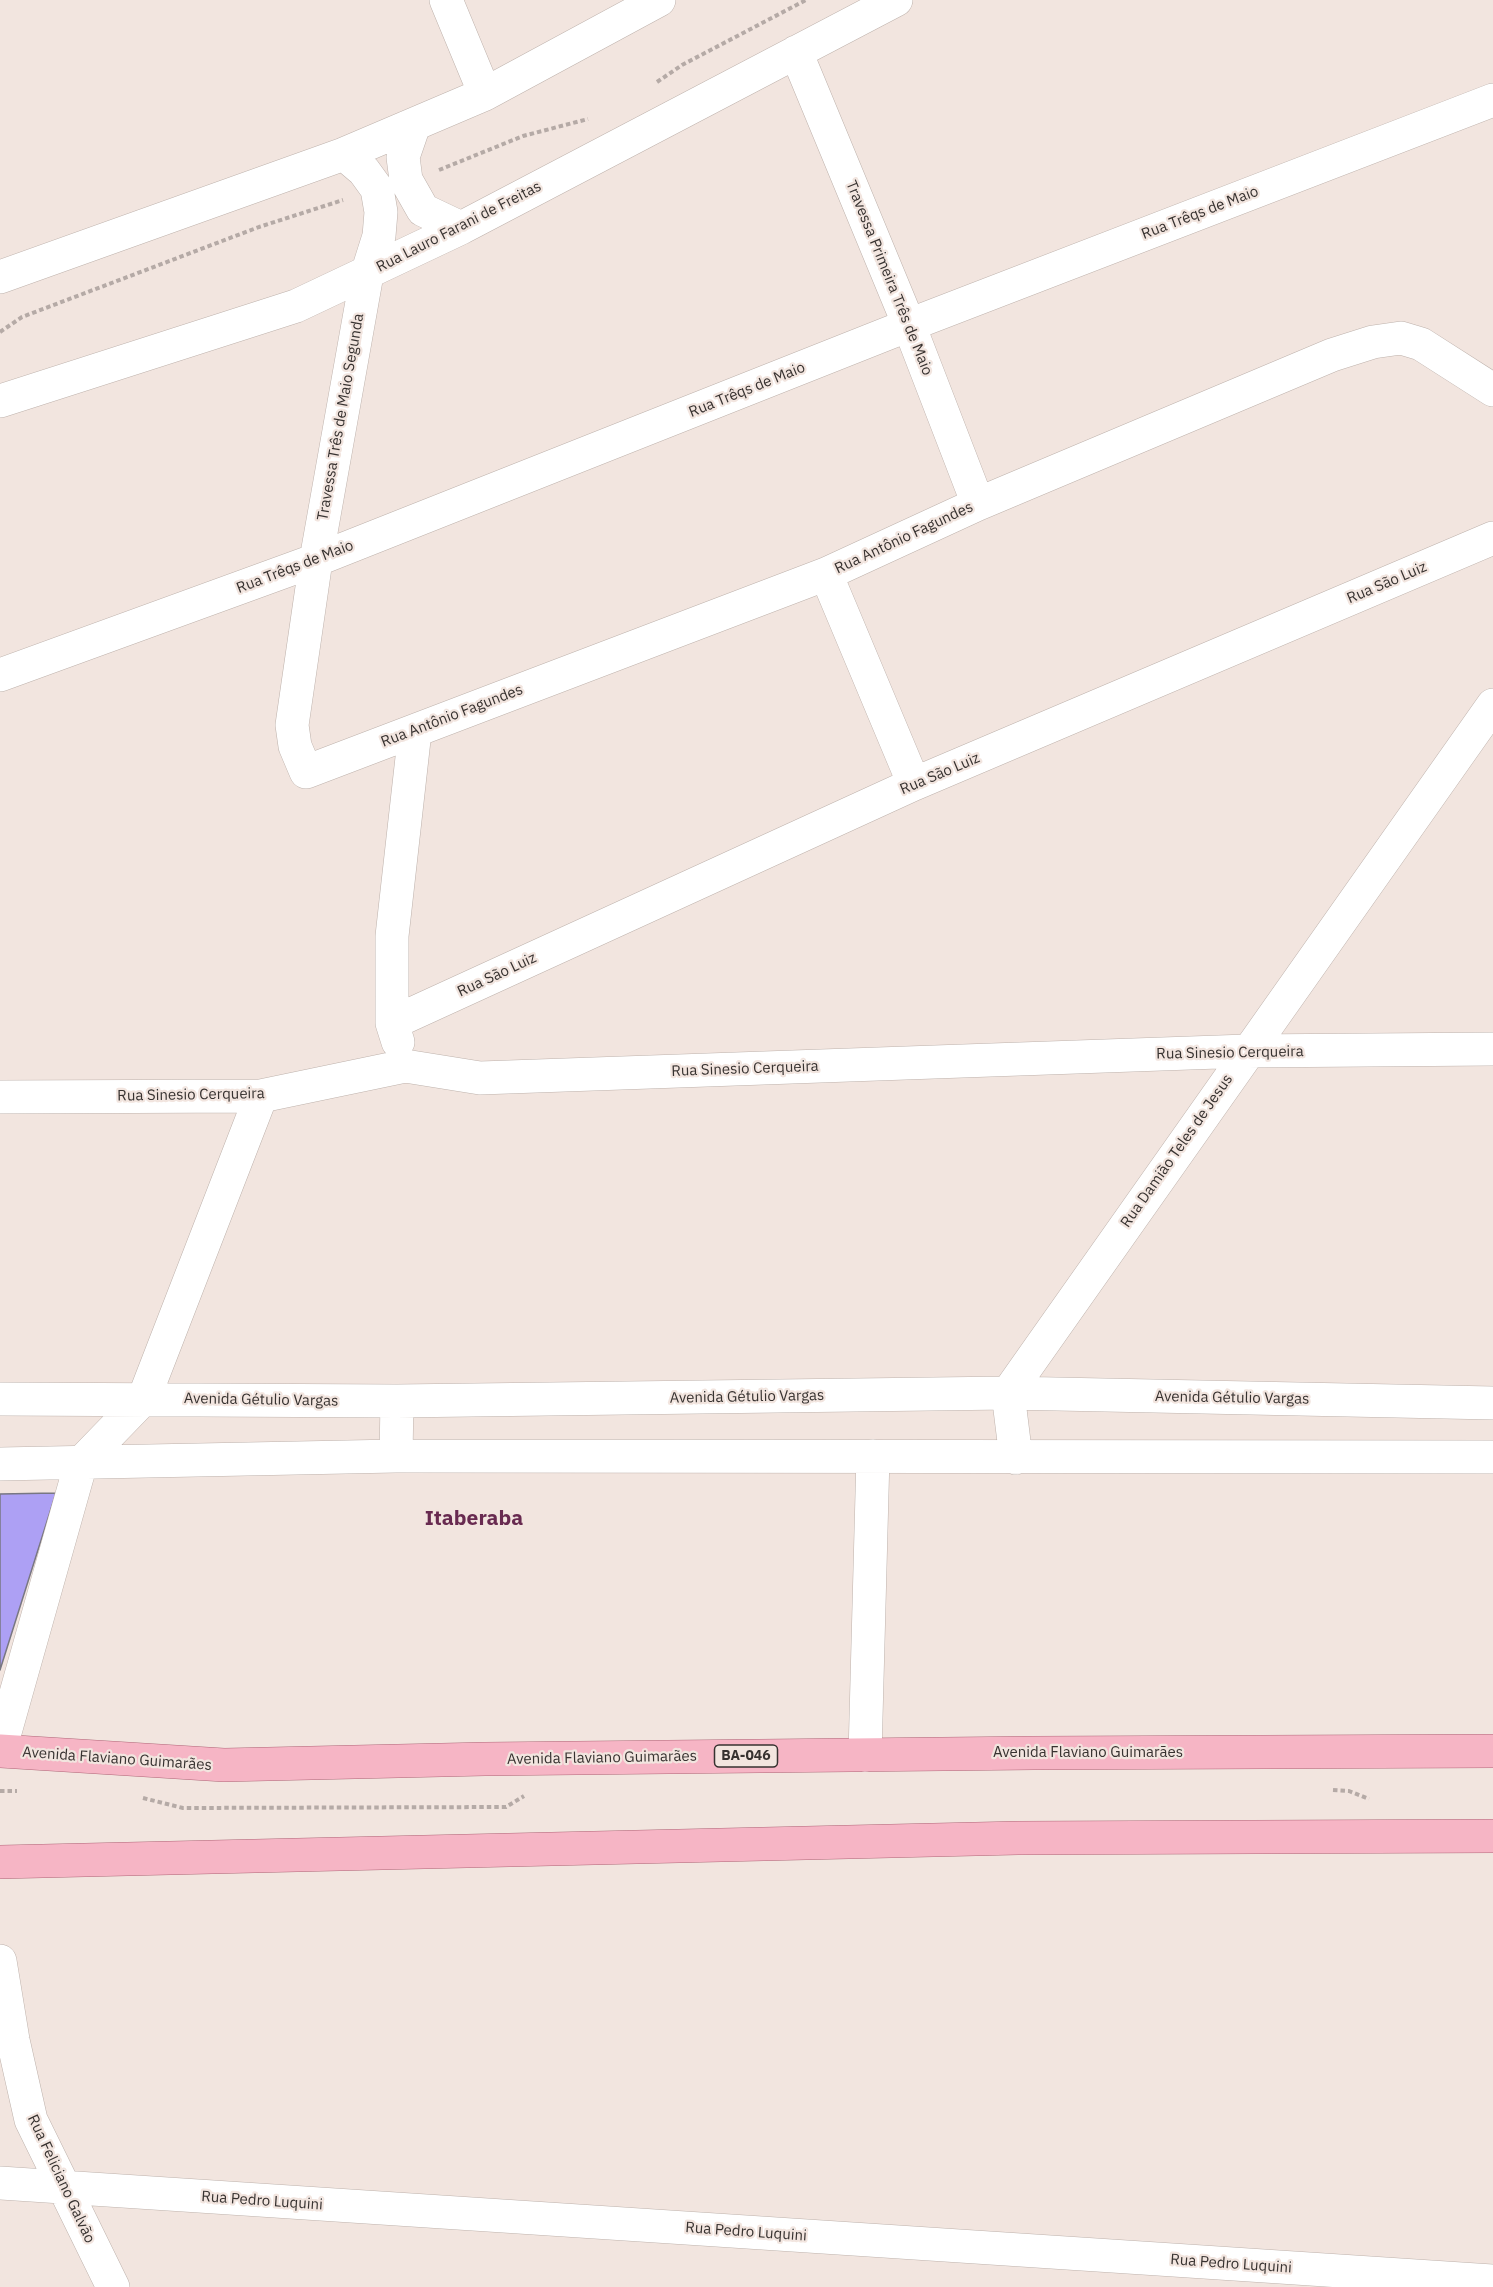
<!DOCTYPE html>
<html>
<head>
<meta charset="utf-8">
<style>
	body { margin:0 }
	canvas { display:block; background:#f2e5df }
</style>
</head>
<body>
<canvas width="1493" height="2287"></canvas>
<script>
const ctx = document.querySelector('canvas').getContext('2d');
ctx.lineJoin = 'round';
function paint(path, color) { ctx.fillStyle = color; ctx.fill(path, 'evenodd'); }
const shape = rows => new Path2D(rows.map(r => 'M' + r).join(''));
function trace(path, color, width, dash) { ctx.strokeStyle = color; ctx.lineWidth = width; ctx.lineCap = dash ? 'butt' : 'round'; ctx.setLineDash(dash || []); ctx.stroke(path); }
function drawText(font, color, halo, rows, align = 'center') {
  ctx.font = font + ' "IBM Plex Sans",sans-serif'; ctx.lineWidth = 4.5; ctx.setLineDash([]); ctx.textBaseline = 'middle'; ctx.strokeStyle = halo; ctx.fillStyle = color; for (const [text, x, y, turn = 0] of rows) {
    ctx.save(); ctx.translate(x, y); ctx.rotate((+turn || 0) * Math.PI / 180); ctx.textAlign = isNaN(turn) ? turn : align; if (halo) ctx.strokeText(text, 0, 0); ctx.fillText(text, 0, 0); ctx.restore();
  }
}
const building = shape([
	[56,1493,0,1670,0,1494,56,1493]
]);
paint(building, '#ada0f4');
trace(building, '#787782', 1.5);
const minor = shape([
	[446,0,485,94],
	[796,52,909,325,978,504],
	[414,125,403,157,406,180,423,210,461,228],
	[344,154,364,171,377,189,381,212,379,236,367,274,316,560,292,725,295,746,306,772,826,574,978,504,1332,355,1373,342,1401,338,1421,344,1493,390],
	[0,277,344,154,485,94,659,0],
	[0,401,296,306,461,228,896,0],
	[826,574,914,784],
	[0,675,316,560,909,325,1493,100],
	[392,1023,914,784,1493,538],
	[398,1042,392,1023,392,936,415,731],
	[0,1097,261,1096,405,1066,480,1078,1247,1051,1493,1049],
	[0,1399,397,1401,1008,1393,1493,1403],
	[396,1456,397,1401],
	[1016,1458,1008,1393,1493,705],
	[0,1464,396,1456,1493,1457],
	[0,1750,81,1463,144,1398,261,1096],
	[865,1755,873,1456],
	[0,1961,13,2040,31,2120,113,2287],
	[0,2183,1493,2281]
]);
const major = shape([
	[0,1751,224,1765,485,1759,1034,1753,1493,1751],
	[0,1862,1018,1838,1493,1836]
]);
trace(minor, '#beb2ac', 34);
trace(major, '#af6778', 34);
trace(shape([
	[657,82,682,65,806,0],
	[439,170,523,136,588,119],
	[0,332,22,317,259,227,343,200],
	[1333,1790,1349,1791,1369,1799],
	[0,1791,17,1791],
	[143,1798,183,1808,506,1807,524,1796]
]), '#b5aaa6', 4, [4.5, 3]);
trace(minor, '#fff', 33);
trace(major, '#f6b5c5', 33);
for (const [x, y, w] of [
	[746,1756,63]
]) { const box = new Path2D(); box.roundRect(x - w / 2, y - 11, w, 22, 4.5); ctx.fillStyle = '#f2e5df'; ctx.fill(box); trace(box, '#373230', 1.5); }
drawText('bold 14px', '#373230', null, [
	["BA-046",746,1756]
]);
drawText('15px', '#373230', '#f2e5df', [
	["Rua Trêqs de Maio",1200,213,-21],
	["Rua Lauro Farani de Freitas",459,227,-27],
	["Travessa Primeira Três de Maio",889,278,68],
	["Rua Trêqs de Maio",747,390,-22],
	["Travessa Três de Maio Segunda",341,417,-80],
	["Rua Antônio Fagundes",904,538,-25],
	["Rua Trêqs de Maio",295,567,-21],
	["Rua São Luiz",1387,583,-23],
	["Rua Antônio Fagundes",452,716,-21],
	["Rua São Luiz",940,774,-23],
	["Rua São Luiz",497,975,-25],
	["Rua Sinesio Cerqueira",1230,1053,-1],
	["Rua Sinesio Cerqueira",745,1069,-2],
	["Rua Sinesio Cerqueira",191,1095,-1],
	["Rua Damião Teles de Jesus",1177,1151,-55],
	["Avenida Gétulio Vargas",747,1397,-1],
	["Avenida Gétulio Vargas",1232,1398,1],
	["Avenida Gétulio Vargas",261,1400,1],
	["Avenida Flaviano Guimarães",1088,1753],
	["Avenida Flaviano Guimarães",602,1758,-1],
	["Avenida Flaviano Guimarães",117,1759,4],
	["Rua Feliciano Galvão",61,2179,65],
	["Rua Pedro Luquini",262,2201,4],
	["Rua Pedro Luquini",746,2232,4],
	["Rua Pedro Luquini",1231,2264,4]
]);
drawText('bold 21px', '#682a50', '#f2e5df', [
	["Itaberaba",474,1519]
]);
</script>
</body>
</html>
